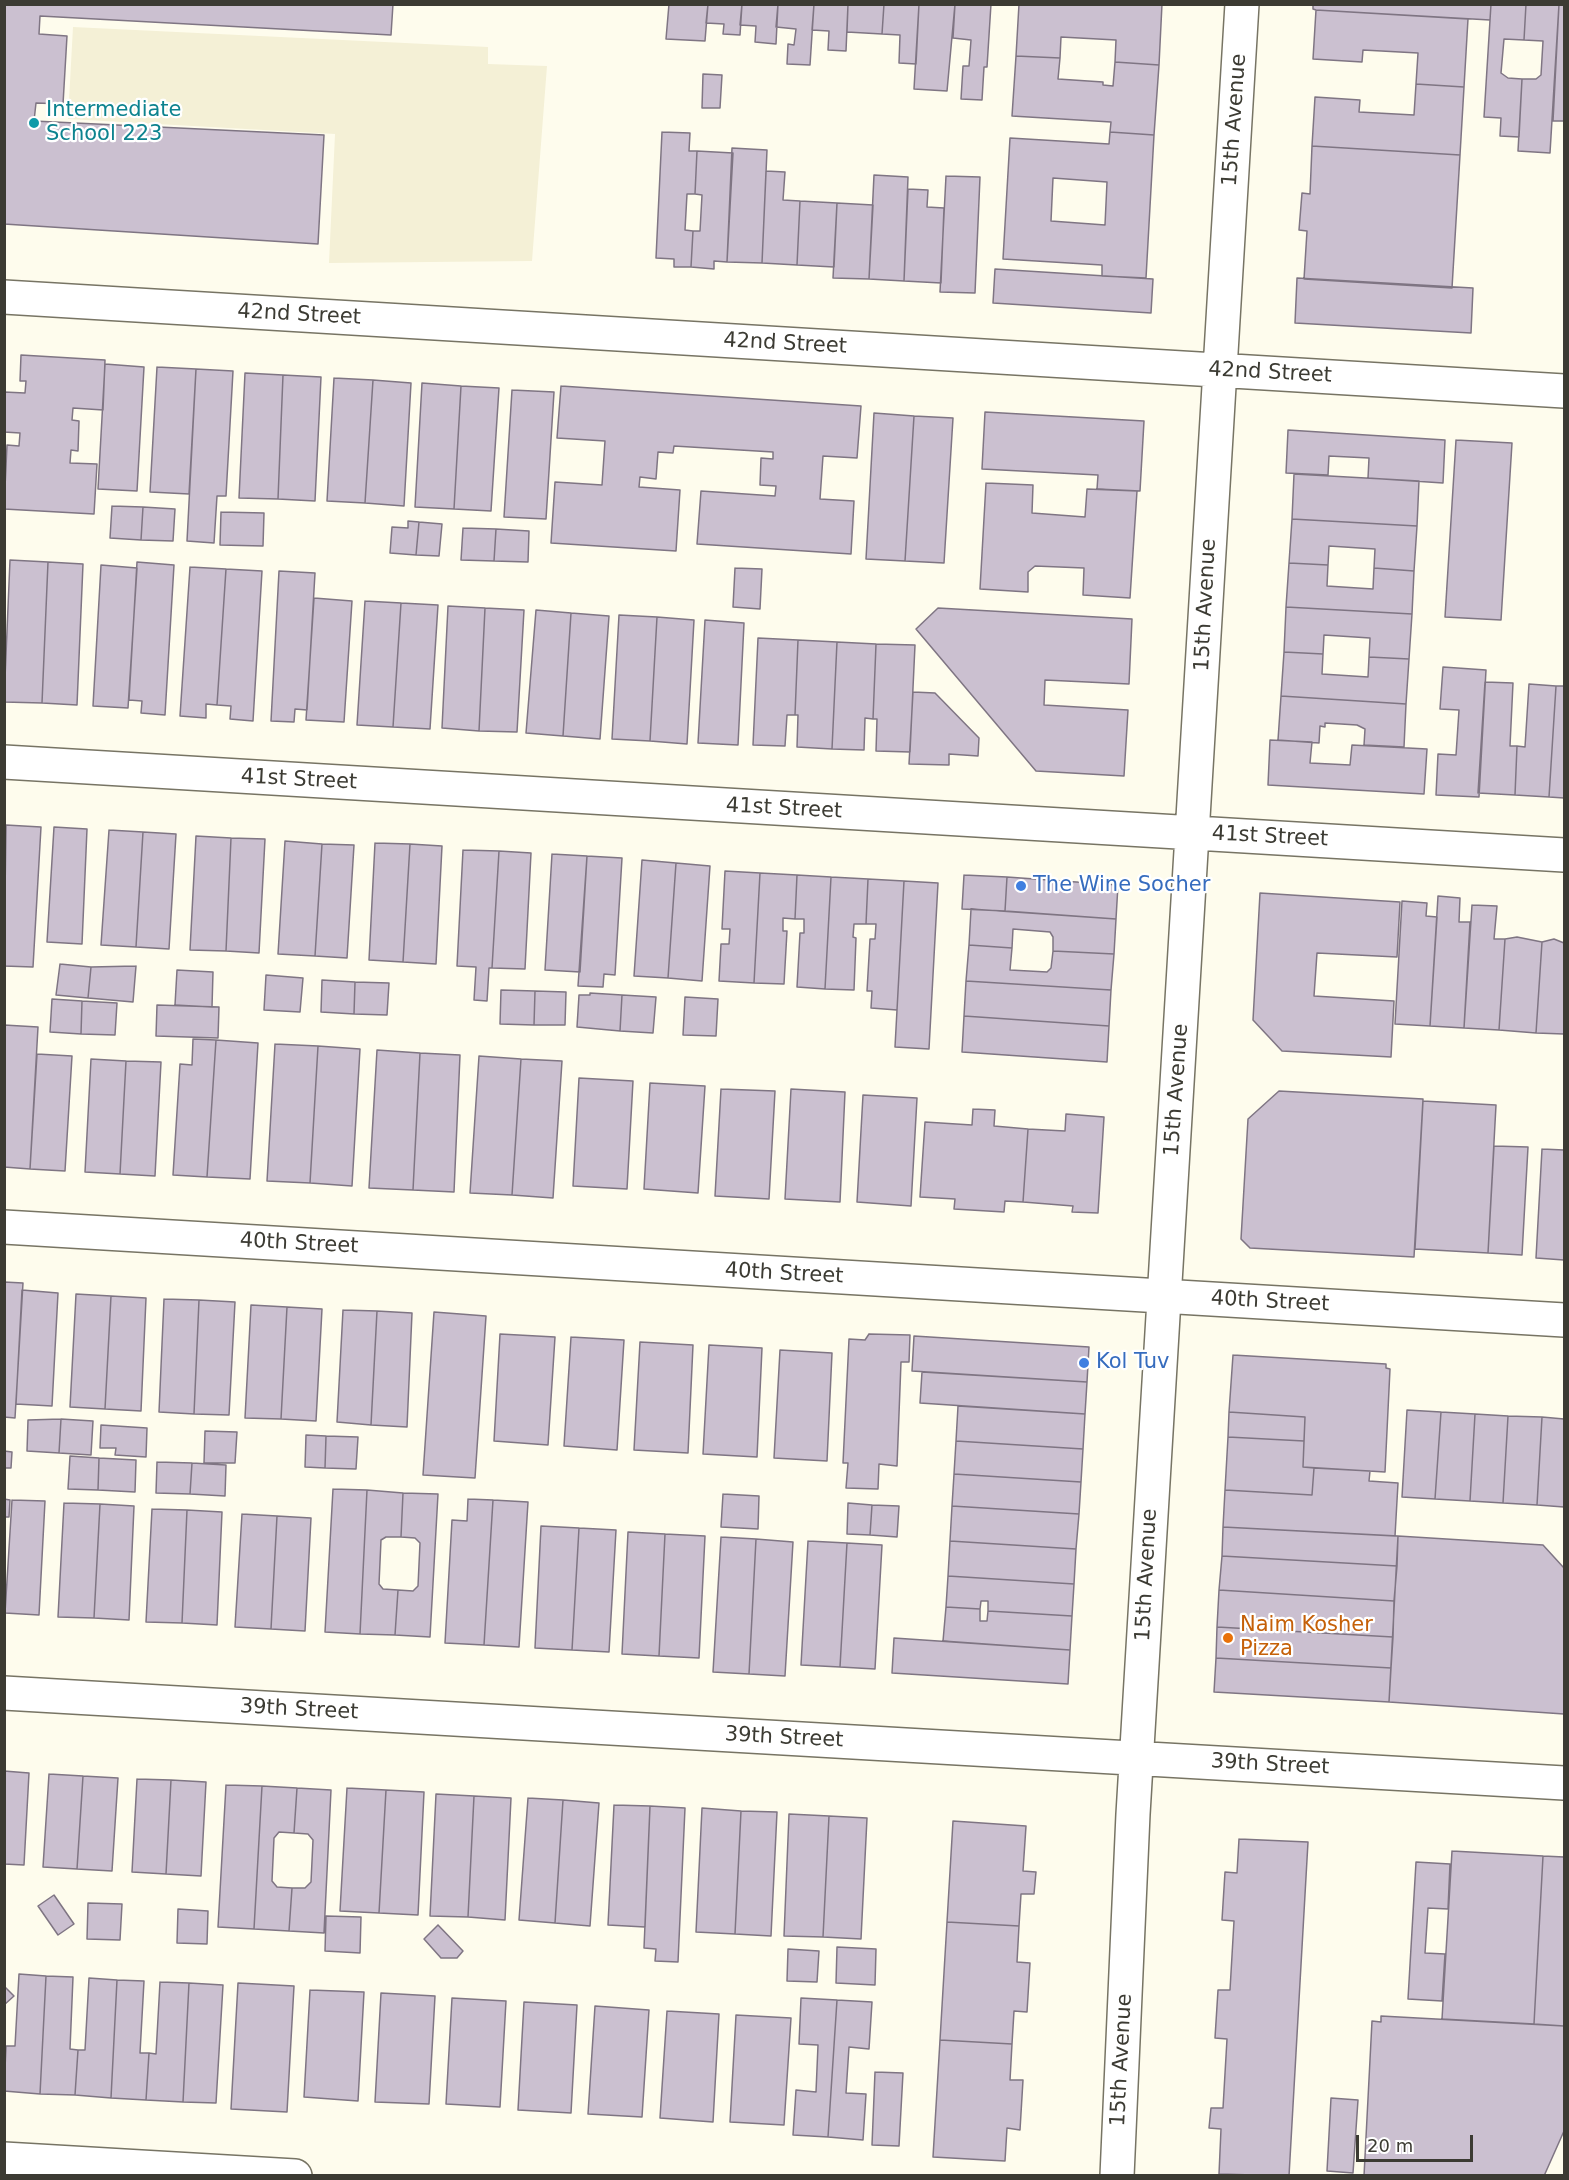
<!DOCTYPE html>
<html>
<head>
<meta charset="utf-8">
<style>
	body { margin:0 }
	#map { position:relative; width:1569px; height:2180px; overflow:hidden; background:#fefced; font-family:"DejaVu Sans",sans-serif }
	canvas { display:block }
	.frame { position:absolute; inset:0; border:6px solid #3c3b33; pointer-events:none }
	.scale { position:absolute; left:1356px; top:2135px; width:117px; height:27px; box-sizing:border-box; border:3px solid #3c3b33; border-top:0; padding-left:8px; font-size:18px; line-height:21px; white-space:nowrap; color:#3c3b33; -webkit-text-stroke:4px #fff; paint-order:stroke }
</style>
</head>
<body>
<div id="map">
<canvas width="1569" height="2180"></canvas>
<div class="frame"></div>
<div class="scale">20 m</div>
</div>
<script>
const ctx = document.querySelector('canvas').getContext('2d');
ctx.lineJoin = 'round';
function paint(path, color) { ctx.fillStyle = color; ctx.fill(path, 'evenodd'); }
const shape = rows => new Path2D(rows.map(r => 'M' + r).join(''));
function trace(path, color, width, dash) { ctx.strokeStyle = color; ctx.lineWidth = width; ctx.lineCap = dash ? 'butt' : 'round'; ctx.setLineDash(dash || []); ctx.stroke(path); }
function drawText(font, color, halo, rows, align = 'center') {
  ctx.font = font + ' "DejaVu Sans",sans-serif'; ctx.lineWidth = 4.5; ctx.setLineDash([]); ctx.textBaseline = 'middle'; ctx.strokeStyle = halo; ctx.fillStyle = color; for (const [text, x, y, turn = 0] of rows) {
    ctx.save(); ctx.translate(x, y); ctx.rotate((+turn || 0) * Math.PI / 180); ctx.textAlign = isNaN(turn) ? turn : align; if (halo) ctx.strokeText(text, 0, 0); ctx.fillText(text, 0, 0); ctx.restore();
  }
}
paint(shape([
	[73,27,488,47,488,64,547,66,532,261,329,263,335,134,68,119]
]), '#f4f0d6');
const building = shape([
	[4,4,393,4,391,35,40,16,39,34,67,36,63,104,36,103,34,121,324,135,318,244,4,224,4,4],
	[669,4,708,4,705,41,666,39,669,4],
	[708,4,742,4,740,35,723,34,724,24,706,23,708,4],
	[742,4,778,4,776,44,755,42,756,26,740,25,742,4],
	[778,4,814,4,810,65,787,64,788,44,794,45,796,29,776,27,778,4],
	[814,4,848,4,846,51,828,50,829,31,812,30,814,4],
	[848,4,884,4,882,34,847,32,848,4],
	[884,4,919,4,916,64,899,63,900,35,882,34,884,4],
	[919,4,955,4,947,91,914,89,919,4],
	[955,4,991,4,987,67,984,67,982,100,961,99,963,66,969,66,971,40,953,38,955,4],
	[1019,4,1162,4,1159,65,1115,62,1116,40,1061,37,1060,58,1016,56,1019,4],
	[1313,4,1491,4,1490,20,1316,10,1313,9,1313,4],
	[1491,4,1526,4,1524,40,1504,39,1501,73,1508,78,1522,79,1519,137,1500,136,1501,118,1484,117,1491,4],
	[1526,4,1559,4,1550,153,1518,151,1522,79,1536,79,1541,75,1543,41,1524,40,1526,4],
	[1559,4,1564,4,1564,121,1553,121,1559,4],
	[1316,10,1468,19,1464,87,1416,84,1418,53,1363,50,1362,62,1313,59,1316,10],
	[1016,56,1060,58,1058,79,1103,82,1103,85,1113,86,1115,62,1159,65,1154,135,1110,132,1111,122,1012,116,1016,56],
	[703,74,722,75,720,108,702,108,703,74],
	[1416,84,1464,87,1460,155,1312,146,1315,97,1360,100,1359,112,1414,115,1416,84],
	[662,132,690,133,689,151,697,151,695,194,687,194,685,230,693,231,691,267,674,267,674,259,656,258,662,132],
	[1110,132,1154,135,1146,278,1102,276,1102,265,1003,259,1010,138,1109,144,1110,132],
	[1053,178,1107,182,1105,225,1051,221,1053,178],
	[1312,146,1460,155,1452,288,1304,279,1307,231,1299,230,1302,193,1310,194,1312,146],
	[732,148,767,150,762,263,727,262,732,148],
	[697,151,733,153,727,262,714,261,714,269,691,267,693,231,700,231,702,195,695,194,697,151],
	[766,171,785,172,783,200,800,201,797,265,762,263,766,171],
	[874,175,908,177,904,281,869,279,874,175],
	[946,176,980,177,975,293,940,292,946,176],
	[908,189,928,190,927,207,944,208,941,283,904,281,908,189],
	[800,201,837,203,834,267,797,265,800,201],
	[837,203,873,205,869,279,833,278,837,203],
	[995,269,1153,279,1151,313,993,303,995,269],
	[1297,278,1473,288,1471,333,1295,323,1297,278],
	[21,355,105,360,103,410,73,408,72,420,79,421,78,451,71,450,70,463,97,464,94,514,4,509,7,445,19,446,20,433,4,432,4,392,25,393,26,381,20,381,21,355],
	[105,364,144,367,137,491,98,489,105,364],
	[157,367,196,369,189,494,150,492,157,367],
	[196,369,233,371,226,496,217,496,214,543,187,541,196,369],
	[245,373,283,375,278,499,239,498,245,373],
	[283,375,321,377,315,501,278,499,283,375],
	[334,378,373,380,365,503,327,501,334,378],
	[373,380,411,383,404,506,365,503,373,380],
	[422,383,461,386,454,509,415,507,422,383],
	[461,386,499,388,491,511,454,509,461,386],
	[561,386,861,406,857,458,823,456,820,499,854,501,851,554,697,544,701,491,775,496,776,486,760,485,761,458,773,459,773,452,674,446,673,453,658,452,656,479,640,477,639,487,680,490,676,551,551,543,555,482,602,485,605,441,557,438,561,386],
	[512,390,554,392,546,519,504,517,512,390],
	[985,412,1144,421,1140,491,1097,489,1098,475,982,469,985,412],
	[874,413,914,416,905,561,866,559,874,413],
	[914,416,953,418,944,563,905,561,914,416],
	[1288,430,1445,440,1443,483,1368,478,1369,458,1329,456,1328,475,1286,473,1288,430],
	[1456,440,1512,443,1501,620,1445,617,1456,440],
	[1294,474,1419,481,1417,526,1292,519,1294,474],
	[986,483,1033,485,1032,513,1085,517,1087,489,1137,491,1130,598,1083,595,1084,568,1035,566,1028,572,1028,592,980,589,986,483],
	[112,506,143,507,141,540,110,538,112,506],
	[143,507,175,509,173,541,141,540,143,507],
	[221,512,264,513,263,546,220,545,221,512],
	[1292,519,1417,526,1414,571,1374,568,1375,549,1329,546,1328,565,1289,563,1292,519],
	[408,521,419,522,416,555,390,553,392,527,408,528,408,521],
	[419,522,442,524,439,556,416,555,419,522],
	[463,528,496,529,494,561,461,560,463,528],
	[496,529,529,531,528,562,494,561,496,529],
	[10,560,48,562,42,703,4,702,10,560],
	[48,562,83,564,77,705,42,703,48,562],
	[137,562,174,565,165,715,141,713,142,701,129,700,137,562],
	[1289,563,1328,565,1327,586,1373,589,1374,568,1414,571,1412,614,1286,607,1289,563],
	[101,565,137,568,128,708,93,706,101,565],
	[190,567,226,569,217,705,206,704,206,718,180,716,190,567],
	[735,568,762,569,760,609,733,607,735,568],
	[226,569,262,571,253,721,230,719,231,706,217,705,226,569],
	[279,571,315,573,307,710,295,709,294,722,271,721,279,571],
	[314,598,352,601,344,722,306,720,314,598],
	[365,601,401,603,393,727,357,725,365,601],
	[401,603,438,605,430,729,393,727,401,603],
	[448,606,485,608,479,731,442,728,448,606],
	[1286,607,1412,614,1409,659,1369,657,1370,638,1324,635,1323,654,1284,652,1286,607],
	[485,608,524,610,517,732,479,731,485,608],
	[938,608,1132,619,1129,684,1045,680,1044,705,1128,710,1124,776,1036,771,916,629,938,608],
	[536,610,571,613,563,736,526,733,536,610],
	[571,613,609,616,600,739,563,736,571,613],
	[619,615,657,617,650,741,612,739,619,615],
	[657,617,694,620,687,744,650,741,657,617],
	[705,620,744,623,738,745,698,743,705,620],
	[758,638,798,640,795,715,787,715,785,746,753,745,758,638],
	[798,640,837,642,832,749,797,747,798,715,795,715,798,640],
	[837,642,876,644,873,719,865,718,864,750,832,749,837,642],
	[876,644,915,645,910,752,876,751,877,719,873,719,876,644],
	[1284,652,1323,654,1322,674,1368,677,1369,657,1409,659,1406,704,1281,696,1284,652],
	[1443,667,1486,670,1479,797,1436,795,1438,754,1456,755,1459,710,1440,709,1443,667],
	[1485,682,1513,683,1510,746,1517,746,1515,795,1478,793,1485,682],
	[1529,684,1556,686,1549,797,1515,795,1517,746,1525,747,1529,684],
	[1556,686,1564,686,1564,798,1549,797,1556,686],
	[913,692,935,693,979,738,978,756,949,754,949,765,909,764,913,692],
	[1281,696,1406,704,1404,747,1364,745,1365,729,1357,725,1325,723,1325,727,1320,726,1319,743,1278,740,1281,696],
	[1270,740,1312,742,1310,763,1350,765,1352,745,1427,749,1424,794,1268,785,1270,740],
	[6,825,41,827,33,967,4,966,6,825],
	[54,827,87,829,82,944,47,942,54,827],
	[109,830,143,832,136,947,101,945,109,830],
	[143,832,176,834,169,949,136,947,143,832],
	[196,836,231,838,226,951,190,950,196,836],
	[231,838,265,839,259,953,226,951,231,838],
	[285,841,322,844,315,956,278,954,285,841],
	[375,843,410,844,403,962,369,960,375,843],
	[322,844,354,845,347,958,315,956,322,844],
	[410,844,442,846,436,964,403,962,410,844],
	[463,850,499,851,492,968,489,968,487,1001,474,1000,476,967,457,966,463,850],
	[499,851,531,853,525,969,492,968,499,851],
	[552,854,587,856,580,972,545,970,552,854],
	[587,856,622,858,615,975,604,974,603,987,578,986,587,856],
	[642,860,676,863,668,978,634,976,642,860],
	[676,863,710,866,702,981,668,978,676,863],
	[725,871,760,873,754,983,719,981,721,944,729,944,730,929,722,929,725,871],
	[760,873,797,875,795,919,783,918,783,931,787,931,784,984,754,983,760,873],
	[797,875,831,877,825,989,797,987,800,933,804,933,804,919,795,919,797,875],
	[964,875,1007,877,1005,911,962,909,964,875],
	[831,877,868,879,866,924,854,924,853,937,856,938,854,990,825,989,831,877],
	[1007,877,1118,885,1116,919,1005,911,1007,877],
	[868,879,904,881,897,1010,871,1008,872,991,867,991,870,939,875,939,876,924,866,924,868,879],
	[904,881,938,883,929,1049,895,1047,904,881],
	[1260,893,1400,902,1397,957,1317,953,1314,996,1394,1001,1391,1057,1282,1051,1253,1020,1260,893],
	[1438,896,1460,898,1459,922,1470,922,1464,1028,1430,1026,1438,896],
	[1402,901,1427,903,1426,916,1437,917,1430,1026,1395,1024,1402,901],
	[1472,905,1497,906,1494,939,1505,939,1499,1030,1464,1028,1472,905],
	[971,909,1116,919,1114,954,1053,951,1053,937,1050,932,1013,929,1012,948,969,945,971,909],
	[1517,937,1542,942,1536,1033,1499,1030,1505,939,1517,937],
	[1554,939,1564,943,1564,1034,1536,1033,1542,942,1554,939],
	[969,945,1012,948,1010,970,1047,972,1051,968,1053,951,1114,954,1111,990,966,981,969,945],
	[60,964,91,967,88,998,56,995,60,964],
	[136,966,133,1002,88,998,91,967,136,966],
	[177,970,213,972,212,1007,175,1005,177,970],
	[266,975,303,978,300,1012,264,1010,266,975],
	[322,980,355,982,354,1014,321,1012,322,980],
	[966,981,1111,990,1109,1026,964,1016,966,981],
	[355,982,389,983,387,1015,354,1014,355,982],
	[501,990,535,991,534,1025,500,1024,501,990],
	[535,991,566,992,565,1025,534,1025,535,991],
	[590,993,622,995,620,1031,577,1027,579,995,590,995,590,993],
	[622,995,656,997,653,1033,620,1031,622,995],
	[685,997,718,999,716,1036,683,1035,685,997],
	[52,999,82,1001,81,1034,50,1032,52,999],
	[82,1001,117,1003,115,1035,81,1034,82,1001],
	[157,1005,219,1007,218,1038,156,1036,157,1005],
	[964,1016,1109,1026,1107,1062,962,1052,964,1016],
	[4,1025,38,1027,30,1169,4,1167,4,1025],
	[193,1039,216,1040,207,1177,173,1175,180,1064,192,1065,193,1039],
	[216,1040,258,1043,250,1179,207,1177,216,1040],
	[275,1044,318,1046,310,1183,267,1181,275,1044],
	[318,1046,360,1049,352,1186,310,1183,318,1046],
	[377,1050,420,1053,413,1190,369,1188,377,1050],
	[420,1053,460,1055,454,1192,413,1190,420,1053],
	[37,1054,72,1056,65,1171,30,1169,37,1054],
	[479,1056,521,1059,512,1195,470,1193,479,1056],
	[91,1059,126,1061,120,1174,85,1172,91,1059],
	[521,1059,562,1061,553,1198,512,1195,521,1059],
	[126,1061,161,1062,155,1176,120,1174,126,1061],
	[579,1078,633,1081,627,1189,573,1186,579,1078],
	[650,1083,705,1086,698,1193,644,1189,650,1083],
	[721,1089,775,1091,769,1199,715,1196,721,1089],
	[791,1089,845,1092,840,1202,785,1199,791,1089],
	[1279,1091,1423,1099,1414,1257,1250,1248,1241,1239,1248,1119,1279,1091],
	[863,1095,917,1098,911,1206,857,1202,863,1095],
	[1423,1101,1496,1105,1488,1253,1415,1249,1423,1101],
	[973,1109,995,1110,994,1126,1028,1129,1023,1202,1005,1201,1004,1212,954,1209,955,1199,920,1197,925,1122,972,1125,973,1109],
	[1066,1114,1104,1117,1098,1213,1072,1212,1073,1206,1023,1202,1028,1129,1065,1131,1066,1114],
	[1494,1146,1528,1147,1522,1255,1488,1253,1494,1146],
	[1542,1149,1564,1150,1564,1260,1536,1258,1542,1149],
	[4,1282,23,1283,15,1418,4,1417,4,1282],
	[22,1290,58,1293,52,1406,16,1404,22,1290],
	[76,1294,111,1296,105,1409,70,1407,76,1294],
	[111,1296,146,1298,141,1411,105,1409,111,1296],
	[164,1299,199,1300,194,1414,159,1412,164,1299],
	[199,1300,235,1302,229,1415,194,1414,199,1300],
	[251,1305,287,1307,281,1419,245,1418,251,1305],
	[287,1307,322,1309,316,1421,281,1419,287,1307],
	[343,1310,377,1311,371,1425,337,1422,343,1310],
	[377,1311,412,1313,407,1427,371,1425,377,1311],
	[434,1312,486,1316,475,1478,423,1475,434,1312],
	[500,1334,555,1337,548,1445,494,1441,500,1334],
	[869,1334,910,1335,909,1362,901,1362,897,1466,879,1464,878,1489,846,1488,848,1463,843,1463,849,1339,865,1340,869,1334],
	[914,1336,1089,1347,1087,1382,912,1371,914,1336],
	[571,1337,624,1340,617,1450,564,1446,571,1337],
	[640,1342,693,1345,688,1453,634,1450,640,1342],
	[709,1345,762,1348,757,1457,703,1454,709,1345],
	[780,1350,832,1353,827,1461,774,1458,780,1350],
	[1233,1355,1386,1364,1386,1368,1390,1369,1385,1472,1303,1467,1305,1417,1229,1412,1233,1355],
	[922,1372,1087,1382,1085,1414,920,1403,922,1372],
	[958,1406,1085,1414,1083,1449,956,1441,958,1406],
	[1407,1410,1441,1412,1435,1499,1402,1497,1407,1410],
	[1229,1412,1305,1417,1304,1441,1228,1437,1229,1412],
	[1441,1412,1475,1414,1470,1501,1435,1499,1441,1412],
	[1475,1414,1508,1416,1503,1503,1470,1501,1475,1414],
	[1508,1416,1542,1417,1537,1505,1503,1503,1508,1416],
	[1542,1417,1564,1419,1564,1507,1537,1505,1542,1417],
	[61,1419,93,1421,91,1455,59,1453,61,1419],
	[61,1419,59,1453,27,1451,28,1420,61,1419],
	[101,1425,147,1428,146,1457,115,1455,116,1448,100,1448,101,1425],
	[205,1431,237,1432,235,1463,204,1463,205,1431],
	[306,1435,326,1436,325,1468,305,1467,306,1435],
	[326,1436,358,1437,356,1469,325,1468,326,1436],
	[1228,1437,1304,1441,1303,1467,1314,1468,1312,1495,1225,1490,1228,1437],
	[956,1441,1083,1449,1081,1482,954,1474,956,1441],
	[4,1451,12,1452,11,1468,4,1468,4,1451],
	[70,1456,99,1458,98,1490,68,1489,70,1456],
	[99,1458,136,1460,135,1492,98,1490,99,1458],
	[157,1462,192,1463,190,1494,156,1493,157,1462],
	[192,1463,226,1465,225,1496,190,1494,192,1463],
	[1314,1468,1370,1471,1369,1481,1398,1483,1395,1536,1223,1527,1225,1490,1312,1495,1314,1468],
	[954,1474,1081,1482,1079,1514,952,1506,954,1474],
	[333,1489,367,1490,360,1634,325,1632,333,1489],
	[367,1490,403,1493,401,1537,386,1537,381,1540,379,1584,383,1589,398,1590,395,1635,360,1634,367,1490],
	[403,1493,438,1494,430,1637,395,1635,398,1590,413,1591,418,1586,420,1543,415,1538,401,1537,403,1493],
	[723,1494,759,1496,758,1529,721,1527,723,1494],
	[4,1499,10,1500,9,1517,4,1517,4,1499],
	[468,1499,493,1500,484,1645,445,1643,452,1520,467,1521,468,1499],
	[12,1500,45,1501,39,1615,5,1613,12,1500],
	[493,1500,528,1502,519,1647,484,1645,493,1500],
	[64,1503,100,1504,94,1618,58,1617,64,1503],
	[848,1503,872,1505,870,1535,847,1534,848,1503],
	[100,1504,134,1506,129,1620,94,1618,100,1504],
	[872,1505,899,1506,897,1537,870,1535,872,1505],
	[952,1506,1079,1514,1076,1549,950,1541,952,1506],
	[152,1509,187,1510,182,1623,146,1622,152,1509],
	[187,1510,222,1512,217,1625,182,1623,187,1510],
	[242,1514,277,1516,271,1629,235,1627,242,1514],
	[277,1516,311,1518,305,1631,271,1629,277,1516],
	[541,1526,579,1528,572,1650,535,1648,541,1526],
	[1223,1527,1398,1536,1397,1566,1222,1556,1223,1527],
	[579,1528,616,1530,609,1652,572,1650,579,1528],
	[628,1532,665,1534,659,1656,622,1654,628,1532],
	[665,1534,705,1536,699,1658,659,1656,665,1534],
	[1398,1536,1543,1545,1564,1568,1564,1714,1389,1702,1398,1536],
	[721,1537,756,1539,749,1674,713,1672,721,1537],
	[756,1539,793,1542,785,1676,749,1674,756,1539],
	[808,1541,847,1543,840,1667,801,1665,808,1541],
	[950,1541,1076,1549,1074,1584,948,1576,950,1541],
	[847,1543,882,1545,875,1669,840,1667,847,1543],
	[1222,1556,1397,1566,1394,1601,1219,1590,1222,1556],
	[948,1576,1074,1584,1072,1616,988,1611,988,1601,981,1601,980,1609,946,1607,948,1576],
	[1219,1590,1394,1601,1393,1637,1217,1627,1219,1590],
	[946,1607,980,1609,980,1621,987,1621,988,1611,1072,1616,1070,1650,943,1641,946,1607],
	[1217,1627,1393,1637,1391,1668,1216,1658,1217,1627],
	[894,1638,1070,1650,1068,1684,892,1673,894,1638],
	[1216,1658,1391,1668,1389,1702,1214,1692,1216,1658],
	[4,1771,29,1773,24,1865,4,1864,4,1771],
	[49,1774,83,1776,77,1869,43,1867,49,1774],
	[83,1776,118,1778,112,1871,77,1869,83,1776],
	[137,1779,171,1780,166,1874,132,1872,137,1779],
	[171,1780,206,1782,201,1876,166,1874,171,1780],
	[226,1785,262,1786,254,1929,218,1927,226,1785],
	[262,1786,297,1788,294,1833,279,1832,274,1838,272,1881,277,1887,292,1888,289,1931,254,1929,262,1786],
	[297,1788,331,1790,324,1933,289,1931,292,1888,305,1888,311,1882,313,1840,308,1834,294,1833,297,1788],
	[347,1788,386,1790,379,1913,340,1911,347,1788],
	[386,1790,424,1792,418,1915,379,1913,386,1790],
	[436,1794,474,1796,468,1917,430,1916,436,1794],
	[474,1796,511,1798,505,1920,468,1917,474,1796],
	[528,1798,563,1800,555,1923,519,1920,528,1798],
	[563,1800,599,1803,590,1926,555,1923,563,1800],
	[614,1805,650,1806,645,1927,608,1925,614,1805],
	[650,1806,685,1808,678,1962,655,1961,656,1949,644,1948,650,1806],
	[702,1808,741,1811,735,1934,696,1932,702,1808],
	[741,1811,777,1812,771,1936,735,1934,741,1811],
	[789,1814,829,1816,823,1937,784,1936,789,1814],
	[829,1816,867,1818,861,1939,823,1937,829,1816],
	[953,1821,1026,1826,1023,1871,1036,1872,1034,1894,1021,1894,1019,1926,947,1922,953,1821],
	[1239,1839,1308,1842,1289,2176,1219,2174,1221,2129,1209,2128,1211,2108,1223,2108,1227,2039,1215,2038,1218,1990,1230,1990,1234,1921,1222,1920,1225,1872,1237,1873,1239,1839],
	[1452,1851,1543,1856,1534,2024,1442,2019,1452,1851],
	[1543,1856,1564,1857,1564,2026,1534,2024,1543,1856],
	[1416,1862,1450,1864,1448,1909,1428,1908,1425,1953,1445,1954,1442,2001,1408,1999,1416,1862],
	[54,1895,74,1924,58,1935,38,1906,54,1895],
	[88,1903,122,1904,120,1940,87,1939,88,1903],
	[178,1909,208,1911,207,1944,177,1943,178,1909],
	[326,1916,361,1917,360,1953,325,1951,326,1916],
	[947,1922,1019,1926,1017,1962,1030,1963,1027,2012,1014,2011,1012,2044,940,2040,947,1922],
	[438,1925,463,1951,457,1958,441,1958,424,1939,438,1925],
	[837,1947,876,1949,875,1985,836,1983,837,1947],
	[788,1949,819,1951,817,1982,787,1981,788,1949],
	[19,1974,46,1976,40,2094,4,2091,6,2046,15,2046,19,1974],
	[46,1976,73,1977,70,2049,78,2050,75,2095,40,2094,46,1976],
	[89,1978,117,1980,111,2098,75,2095,78,2050,85,2050,89,1978],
	[117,1980,144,1981,140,2053,149,2053,146,2100,111,2098,117,1980],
	[160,1982,189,1983,183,2102,146,2100,149,2053,156,2054,160,1982],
	[189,1983,223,1985,216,2103,183,2102,189,1983],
	[238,1983,294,1986,287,2112,231,2109,238,1983],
	[4,1986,14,1996,4,2005,4,1986],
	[310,1990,364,1992,358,2101,304,2097,310,1990],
	[381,1993,435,1996,429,2104,375,2102,381,1993],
	[452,1998,506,2001,500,2107,446,2104,452,1998],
	[801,1998,837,2000,828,2137,793,2135,796,2090,816,2092,818,2045,799,2044,801,1998],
	[837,2000,872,2002,869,2049,849,2047,846,2093,866,2094,863,2140,828,2137,837,2000],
	[524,2002,577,2005,571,2113,518,2110,524,2002],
	[595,2006,649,2010,642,2117,588,2114,595,2006],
	[667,2011,719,2014,713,2122,660,2118,667,2011],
	[736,2015,791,2018,784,2125,730,2122,736,2015],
	[1381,2016,1564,2026,1564,2131,1544,2176,1364,2176,1372,2021,1381,2022,1381,2016],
	[940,2040,1012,2044,1010,2080,1023,2080,1020,2130,1007,2128,1005,2161,933,2157,940,2040],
	[875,2072,903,2073,899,2146,872,2145,875,2072],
	[1331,2098,1358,2100,1353,2173,1327,2171,1331,2098]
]);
paint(building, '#cbc0d0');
trace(building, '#7f7583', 1.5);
const minor = shape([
	[4,297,1564,391],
	[4,762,1564,855],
	[4,1227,1564,1320],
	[4,1693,1564,1783],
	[4,2159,295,2176],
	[1117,2176,1133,1814,1242,4]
]);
trace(minor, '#777464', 36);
trace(minor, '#fff', 33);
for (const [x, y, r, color] of [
	[34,123,6,"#0f9aa8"],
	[1021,886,6,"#3f7fe0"],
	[1084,1363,6,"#3f7fe0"],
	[1228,1638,6,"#e8710a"]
]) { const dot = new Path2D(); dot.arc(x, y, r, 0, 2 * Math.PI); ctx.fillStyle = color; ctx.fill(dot); trace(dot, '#fff', 2); }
drawText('21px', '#0d838f', '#fff', [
	["Intermediate",46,111],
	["School 223",46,135]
], 'left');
drawText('21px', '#3c3b33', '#fff', [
	["15th Avenue",1235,120,-86],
	["42nd Street",299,315,3],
	["42nd Street",785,344,3],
	["42nd Street",1270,373,3],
	["15th Avenue",1206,605,-87],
	["41st Street",299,780,3],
	["41st Street",784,809,3],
	["41st Street",1270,837,3],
	["15th Avenue",1177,1090,-86],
	["40th Street",299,1244,3],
	["40th Street",784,1274,3],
	["40th Street",1270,1302,3],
	["15th Avenue",1147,1575,-87],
	["39th Street",299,1710,3],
	["39th Street",784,1738,3],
	["39th Street",1270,1765,3],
	["15th Avenue",1122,2060,-87]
]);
drawText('21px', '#366cbe', '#fff', [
	["The Wine Socher",1033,886],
	["Kol Tuv",1096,1363]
], 'left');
drawText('21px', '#c56008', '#fff', [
	["Naim Kosher",1240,1626],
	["Pizza",1240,1650]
], 'left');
</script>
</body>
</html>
